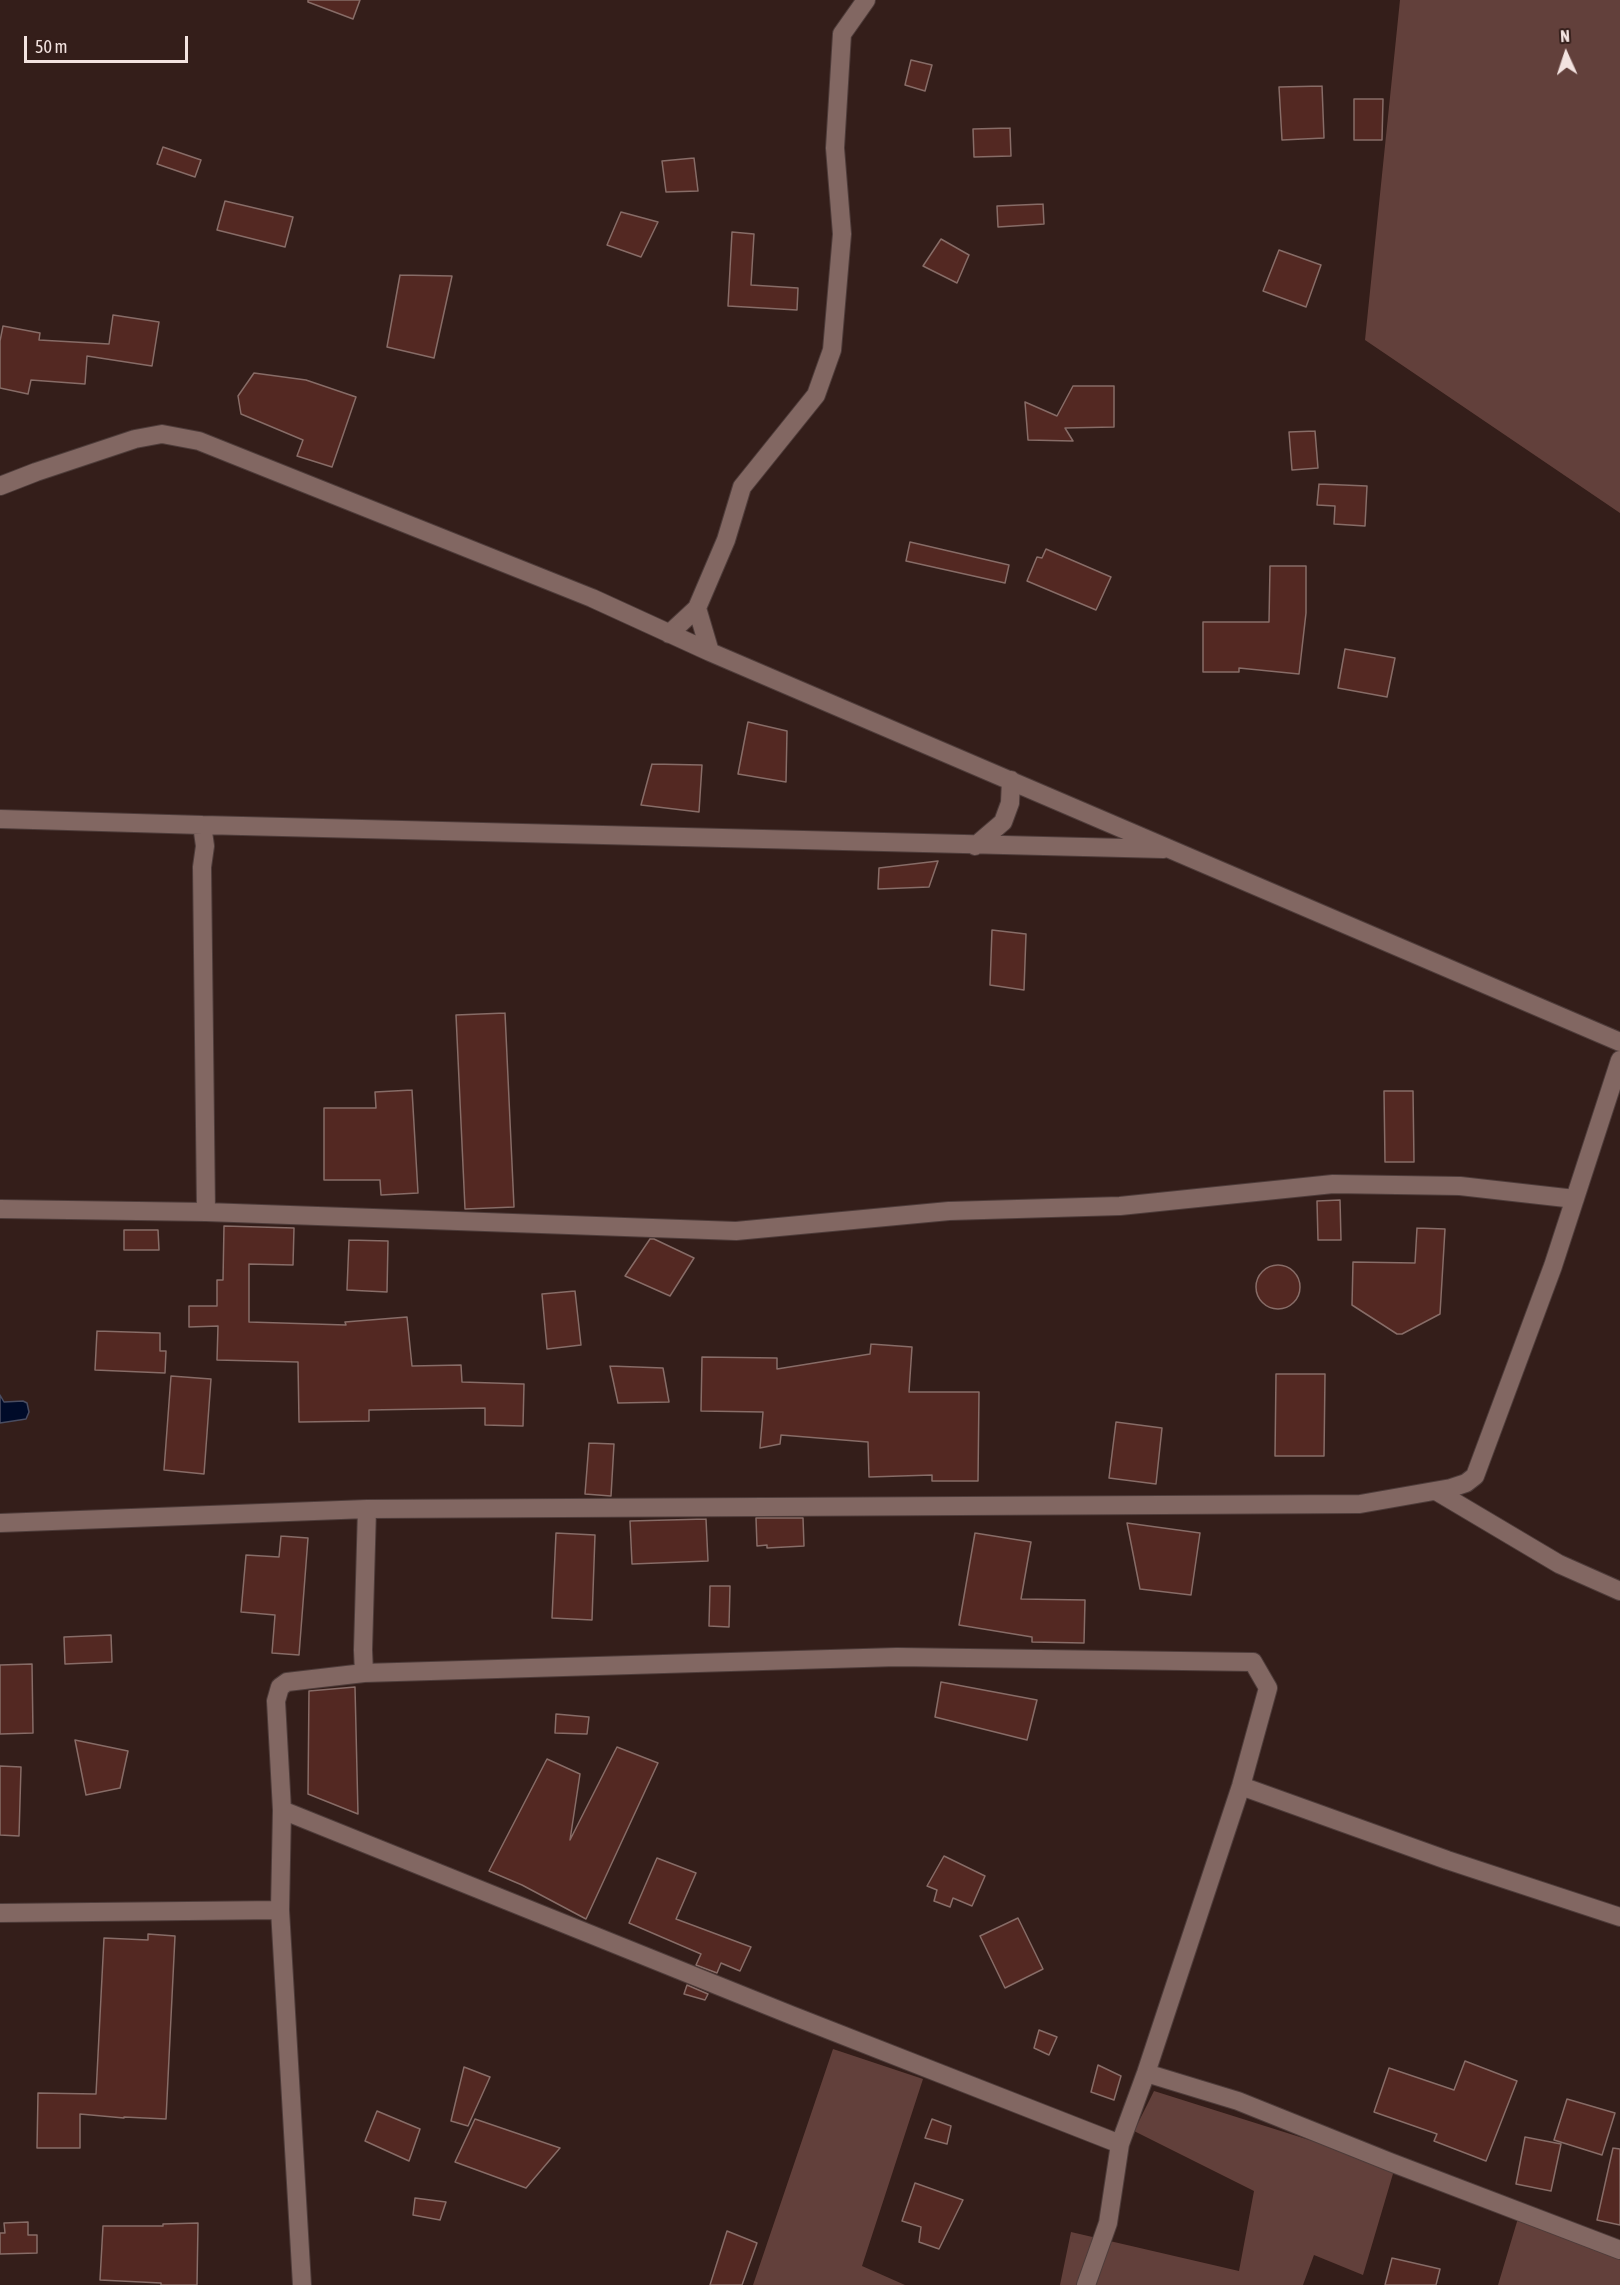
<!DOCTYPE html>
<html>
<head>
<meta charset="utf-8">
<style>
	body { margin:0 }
	#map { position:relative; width:1620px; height:2285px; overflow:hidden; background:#341e1a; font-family:"Asap Condensed",sans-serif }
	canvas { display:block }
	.north { position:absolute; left:1536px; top:24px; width:60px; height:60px; -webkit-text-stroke:4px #341e1a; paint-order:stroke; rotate:357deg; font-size:16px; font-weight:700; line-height:24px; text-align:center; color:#f3e3e0 }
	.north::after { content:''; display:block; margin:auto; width:21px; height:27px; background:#f3e3e0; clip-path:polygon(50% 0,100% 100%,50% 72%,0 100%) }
	.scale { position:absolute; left:24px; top:36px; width:164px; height:27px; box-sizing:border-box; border:3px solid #f3e3e0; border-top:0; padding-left:8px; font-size:18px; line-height:21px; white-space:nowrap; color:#f3e3e0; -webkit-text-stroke:4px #341e1a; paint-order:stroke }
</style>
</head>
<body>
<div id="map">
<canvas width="1620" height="2285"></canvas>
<div class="north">N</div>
<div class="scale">50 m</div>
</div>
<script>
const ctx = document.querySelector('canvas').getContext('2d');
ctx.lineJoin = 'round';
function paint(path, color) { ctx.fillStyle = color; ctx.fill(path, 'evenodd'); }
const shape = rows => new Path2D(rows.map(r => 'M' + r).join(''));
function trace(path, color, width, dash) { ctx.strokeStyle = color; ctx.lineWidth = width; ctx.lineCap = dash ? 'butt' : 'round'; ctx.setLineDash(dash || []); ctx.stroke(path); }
paint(shape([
	[1400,0,1620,0,1620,513,1365,340],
	[833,2049,923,2079,862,2266,905,2285,753,2285],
	[1154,2091,1395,2167,1363,2275,1314,2255,1303,2285,1060,2285,1071,2232,1239,2271,1254,2191,1134,2131],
	[1519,2215,1620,2253,1620,2285,1498,2285]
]), '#62403b');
const water = shape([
	[0,1395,4,1402,23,1401,27,1403,29,1412,26,1419,0,1423,0,1395]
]);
paint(water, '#000b29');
trace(water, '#494c60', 1.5);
const building = shape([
	[308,0,360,0,353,19,308,2,308,0],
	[911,60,932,65,925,91,905,85,911,60],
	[1322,86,1324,138,1282,140,1279,87,1322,86],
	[1354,99,1383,99,1382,140,1354,140,1354,99],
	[1010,128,1011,156,974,157,973,129,1010,128],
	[163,147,201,160,195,177,157,164,163,147],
	[694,158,698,191,666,192,662,161,694,158],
	[225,201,293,217,285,247,217,230,225,201],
	[1043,204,1044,224,998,227,997,206,1043,204],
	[621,212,658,222,641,257,607,245,621,212],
	[732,232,754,234,751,285,798,288,797,310,728,306,732,232],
	[941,239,969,255,957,283,923,266,941,239],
	[1279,250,1321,265,1306,307,1263,291,1279,250],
	[400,275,452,276,434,358,387,347,400,275],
	[113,315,159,322,152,366,87,356,85,384,31,380,28,394,0,388,0,341,3,326,40,333,39,340,109,344,113,315],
	[254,373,306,380,356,397,332,467,297,456,303,440,241,414,238,396,254,373],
	[1073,386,1114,386,1114,427,1065,428,1073,441,1028,440,1025,402,1057,416,1073,386],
	[1315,431,1318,468,1292,470,1289,432,1315,431],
	[1319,484,1367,486,1365,526,1334,524,1335,506,1317,505,1319,484],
	[910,542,1009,565,1005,583,906,561,910,542],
	[1046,549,1111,577,1096,610,1027,581,1037,557,1042,558,1046,549],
	[1270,566,1306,566,1306,613,1299,674,1239,668,1239,672,1203,672,1203,622,1269,622,1270,566],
	[1345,649,1395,658,1387,697,1338,688,1345,649],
	[748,722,787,731,786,782,738,774,748,722],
	[652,764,702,765,699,812,641,805,652,764],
	[938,861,929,887,878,889,879,868,938,861],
	[992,930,1026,934,1024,990,990,985,992,930],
	[505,1013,514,1207,465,1209,456,1015,505,1013],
	[412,1090,418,1193,381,1195,380,1180,324,1180,324,1108,376,1108,375,1092,412,1090],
	[1384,1091,1413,1091,1414,1162,1385,1162,1384,1091],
	[1340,1200,1341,1240,1318,1240,1317,1201,1340,1200],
	[224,1226,294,1228,293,1265,249,1264,249,1322,346,1325,345,1322,407,1317,412,1366,461,1365,462,1382,524,1384,523,1426,485,1425,485,1408,369,1410,369,1421,299,1422,298,1362,217,1360,218,1326,189,1327,189,1306,217,1306,217,1280,223,1280,224,1226],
	[1417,1228,1445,1229,1440,1314,1402,1334,1397,1334,1352,1305,1353,1262,1415,1263,1417,1228],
	[124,1230,158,1230,159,1250,124,1250,124,1230],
	[650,1239,654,1239,694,1258,670,1296,625,1276,650,1239],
	[349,1240,388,1241,387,1292,347,1290,349,1240],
	'1256 1287a22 22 0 1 1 44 0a22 22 0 1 1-44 0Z',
	[575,1291,581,1345,547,1349,542,1294,575,1291],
	[97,1331,160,1333,160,1351,166,1351,165,1373,95,1370,97,1331],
	[871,1344,912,1347,909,1392,979,1392,978,1481,932,1481,932,1475,869,1477,868,1442,781,1435,780,1444,760,1448,763,1412,701,1411,702,1357,777,1358,777,1369,870,1354,871,1344],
	[610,1366,663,1368,669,1402,618,1403,610,1366],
	[1276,1374,1325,1374,1324,1456,1275,1456,1276,1374],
	[171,1376,211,1379,204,1474,164,1470,171,1376],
	[1116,1422,1162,1428,1156,1484,1109,1478,1116,1422],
	[589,1443,614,1444,611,1496,585,1494,589,1443],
	[756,1518,803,1518,804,1546,767,1548,767,1545,757,1546,756,1518],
	[706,1519,708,1561,632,1564,630,1521,706,1519],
	[1127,1523,1200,1533,1191,1595,1140,1589,1127,1523],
	[556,1533,595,1535,592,1620,552,1618,556,1533],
	[975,1533,1031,1542,1021,1599,1085,1600,1084,1643,1032,1642,1032,1637,959,1625,975,1533],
	[281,1536,308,1538,299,1655,272,1653,275,1615,241,1612,246,1555,279,1557,281,1536],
	[710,1586,730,1586,729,1627,709,1626,710,1586],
	[111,1635,112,1662,65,1664,64,1637,111,1635],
	[32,1664,33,1733,0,1734,0,1665,32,1664],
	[941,1682,1037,1700,1027,1740,935,1717,941,1682],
	[355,1687,358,1814,308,1794,309,1691,355,1687],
	[556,1714,589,1717,587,1734,555,1733,556,1714],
	[75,1740,128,1751,120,1788,86,1795,75,1740],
	[617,1747,658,1763,586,1919,522,1885,489,1871,547,1759,580,1774,570,1840,617,1747],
	[0,1766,21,1767,19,1836,0,1835,0,1766],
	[944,1856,985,1876,972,1906,953,1898,950,1907,934,1901,937,1890,927,1886,944,1856],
	[657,1858,696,1873,676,1919,751,1947,740,1971,721,1963,717,1973,696,1965,701,1954,629,1923,657,1858],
	[1018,1918,1043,1969,1005,1988,980,1936,1018,1918],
	[148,1934,175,1936,166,2119,124,2117,124,2118,80,2114,80,2148,37,2148,38,2093,96,2094,104,1938,148,1940,148,1934],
	[687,1985,708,1994,705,2000,684,1994,687,1985],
	[1039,2030,1057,2037,1049,2055,1034,2048,1039,2030],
	[1465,2061,1517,2081,1486,2161,1434,2141,1437,2134,1374,2112,1389,2068,1454,2090,1465,2061],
	[1098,2065,1121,2076,1114,2100,1091,2092,1098,2065],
	[464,2067,490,2077,468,2126,451,2121,464,2067],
	[1567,2099,1615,2113,1602,2155,1554,2140,1567,2099],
	[377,2111,420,2129,409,2161,365,2141,377,2111],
	[475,2119,560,2148,526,2188,455,2162,475,2119],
	[932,2119,951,2126,947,2144,925,2138,932,2119],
	[1525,2137,1561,2144,1551,2191,1516,2184,1525,2137],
	[1613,2148,1620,2149,1620,2225,1597,2220,1613,2148],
	[915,2183,963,2200,939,2249,919,2242,921,2227,902,2221,915,2183],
	[415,2198,446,2202,440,2220,413,2215,415,2198],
	[28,2222,28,2235,37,2235,37,2253,0,2254,0,2233,5,2233,4,2223,28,2222],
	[198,2223,197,2285,161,2285,161,2283,100,2280,103,2226,163,2226,163,2224,198,2223],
	[727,2231,757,2243,742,2285,710,2285,727,2231],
	[1392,2258,1440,2269,1436,2285,1385,2285,1392,2258]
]);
paint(building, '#532822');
trace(building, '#876c67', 1.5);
const minor = shape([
	[0,486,36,472,135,439,162,434,199,441,592,598,710,652,1620,1042],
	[697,608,726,540,742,487,816,395,832,350,842,234,835,148,842,34,866,0],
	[669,634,697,608,710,652],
	[0,819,202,825],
	[975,846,1003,822,1010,803,1011,780],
	[0,1209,206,1212,736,1231,949,1211,1120,1206,1333,1184,1460,1186,1575,1199],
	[206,1212,202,867,205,846,202,825,1164,849],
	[1436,1491,1559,1564,1620,1591],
	[0,1523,367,1509,1360,1504,1451,1488,1466,1483,1475,1476,1553,1266,1620,1060],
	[364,1673,897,1657,1253,1662,1268,1688,1241,1786,1146,2073,1120,2144,1108,2223,1086,2285],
	[1241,1786,1447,1860,1620,1917],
	[282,1810,791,2015,1120,2144],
	[0,1913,280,1910],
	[1146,2073,1238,2101,1390,2162,1620,2250],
	[302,2285,280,1910,282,1810,276,1701,280,1687,287,1682,364,1673,363,1650,367,1509]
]);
trace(minor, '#4e3c3a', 20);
trace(minor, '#826762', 18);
</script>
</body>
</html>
